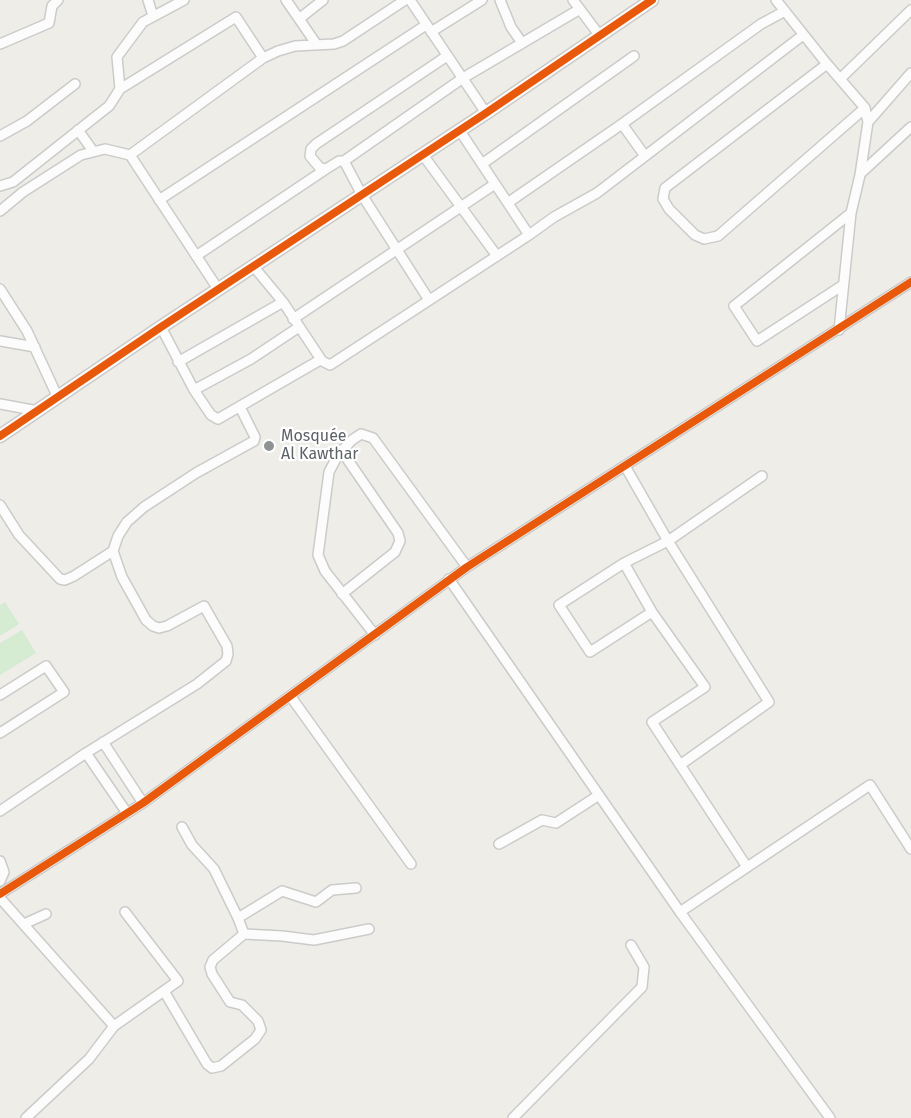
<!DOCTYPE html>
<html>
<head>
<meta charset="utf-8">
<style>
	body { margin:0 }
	canvas { display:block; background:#eeede8 }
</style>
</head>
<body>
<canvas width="911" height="1118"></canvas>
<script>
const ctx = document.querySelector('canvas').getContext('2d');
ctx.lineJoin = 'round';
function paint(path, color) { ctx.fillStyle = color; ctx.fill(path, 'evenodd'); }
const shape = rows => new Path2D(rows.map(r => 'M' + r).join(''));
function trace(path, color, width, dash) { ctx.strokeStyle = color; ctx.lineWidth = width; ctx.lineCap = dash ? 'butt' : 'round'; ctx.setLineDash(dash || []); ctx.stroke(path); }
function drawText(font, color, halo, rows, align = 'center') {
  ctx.font = font + ' "Fira Sans",sans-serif'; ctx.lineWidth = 4.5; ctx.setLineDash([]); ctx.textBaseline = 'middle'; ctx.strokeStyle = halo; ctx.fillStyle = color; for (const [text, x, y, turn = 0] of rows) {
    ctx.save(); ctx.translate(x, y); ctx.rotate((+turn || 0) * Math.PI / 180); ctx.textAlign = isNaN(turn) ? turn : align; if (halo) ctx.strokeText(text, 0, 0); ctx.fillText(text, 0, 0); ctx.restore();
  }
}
paint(shape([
	[5,602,19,624,0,636,0,605],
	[22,630,36,653,0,675,0,643]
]), '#d5ebd2');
const minor = shape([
	[148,0,153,16],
	[286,0,317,45],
	[410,0,486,113],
	[500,0,511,27,522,43],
	[573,0,600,36],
	[776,0,827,64,865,108,868,122,860,175,851,213,839,330],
	[299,19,323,0],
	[431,32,482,0],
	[0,44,49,23,52,6,58,0],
	[827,64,665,188,663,199,669,209,695,235,704,239,718,236,865,108],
	[841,78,911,10],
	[120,89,117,57,143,22,184,0],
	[868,122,911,73],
	[622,124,645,156],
	[78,130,93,151],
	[460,131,529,235,554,217,597,193,803,35],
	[0,136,27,121,75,84],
	[130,155,263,58,278,51,295,46,334,44,343,41,405,0],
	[423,155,497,256],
	[344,161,463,78,580,9],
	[482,164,634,56],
	[860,174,911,127],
	[0,186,13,182,90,121,109,106,120,89,236,17,263,58],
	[159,200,426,25],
	[509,202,622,124,761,24,785,11],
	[0,211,23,192,81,155,105,149,130,155,218,289],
	[196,256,326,169],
	[254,267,283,302,322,361,330,365,529,235],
	[843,285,757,341,734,306,851,213],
	[0,289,27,331,58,398],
	[429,300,362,195,344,161,339,161,326,169,320,168,310,156,311,149,316,144,447,56],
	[293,319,495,184],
	[161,327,194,390,211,415,218,419,320,360],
	[0,341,35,347],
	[178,362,283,302],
	[194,390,251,359,299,327],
	[0,404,38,411],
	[341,450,398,533,400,541,395,552,342,594],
	[625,466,668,541,769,702,680,765],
	[0,505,19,535,60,579,65,580,74,576,113,551],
	[624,563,668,541,762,476],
	[449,579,680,912,830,1118],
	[652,612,590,652,559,605,624,563,652,612,705,687,652,722,747,867],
	[375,635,325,571,318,555,329,472,338,455,352,440,361,434,373,438,467,567],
	[0,695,46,666,64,692,0,733],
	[291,697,411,864],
	[103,742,143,803],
	[86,753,127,813],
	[0,811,86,753,197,684,226,661,228,654,227,646,204,606,167,626,159,628,153,626,146,620,122,577,113,551,118,536,127,522,144,507,196,473,254,441,255,437,240,407],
	[499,844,542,820,556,823,599,795],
	[0,861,4,872,0,881],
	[0,894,143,803,467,567,911,282],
	[0,898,114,1026],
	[680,912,870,785,911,849],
	[238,918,282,891,316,902,332,890,356,888],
	[24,924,46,914],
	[244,934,282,936,314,940,369,929],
	[164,991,207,1064,212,1068,221,1066,255,1039,261,1030,258,1021,242,1005,230,1002,212,974,210,967,213,960,244,934,238,918,214,869,192,845,182,827],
	[26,1118,89,1059,114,1026,178,981,125,912],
	[513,1118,642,987,644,967,631,945]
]);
const tertiary = shape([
	[0,436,161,327,486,113,652,0]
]);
trace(minor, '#cbcbca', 12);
trace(tertiary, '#cbcbca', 15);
trace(minor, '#fcfcfc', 9);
trace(tertiary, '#fcfcfc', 12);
trace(shape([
	[0,436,161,327,486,113,652,0],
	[0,894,143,803,467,567,911,282]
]), '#e8590c', 8);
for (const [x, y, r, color] of [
	[269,446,6,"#909394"]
]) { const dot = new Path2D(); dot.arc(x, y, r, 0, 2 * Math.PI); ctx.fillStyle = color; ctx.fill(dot); trace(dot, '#fff', 2); }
drawText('16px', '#5d6267', '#fff', [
	["Mosquée",281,437],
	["Al Kawthar",281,455]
], 'left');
</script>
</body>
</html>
